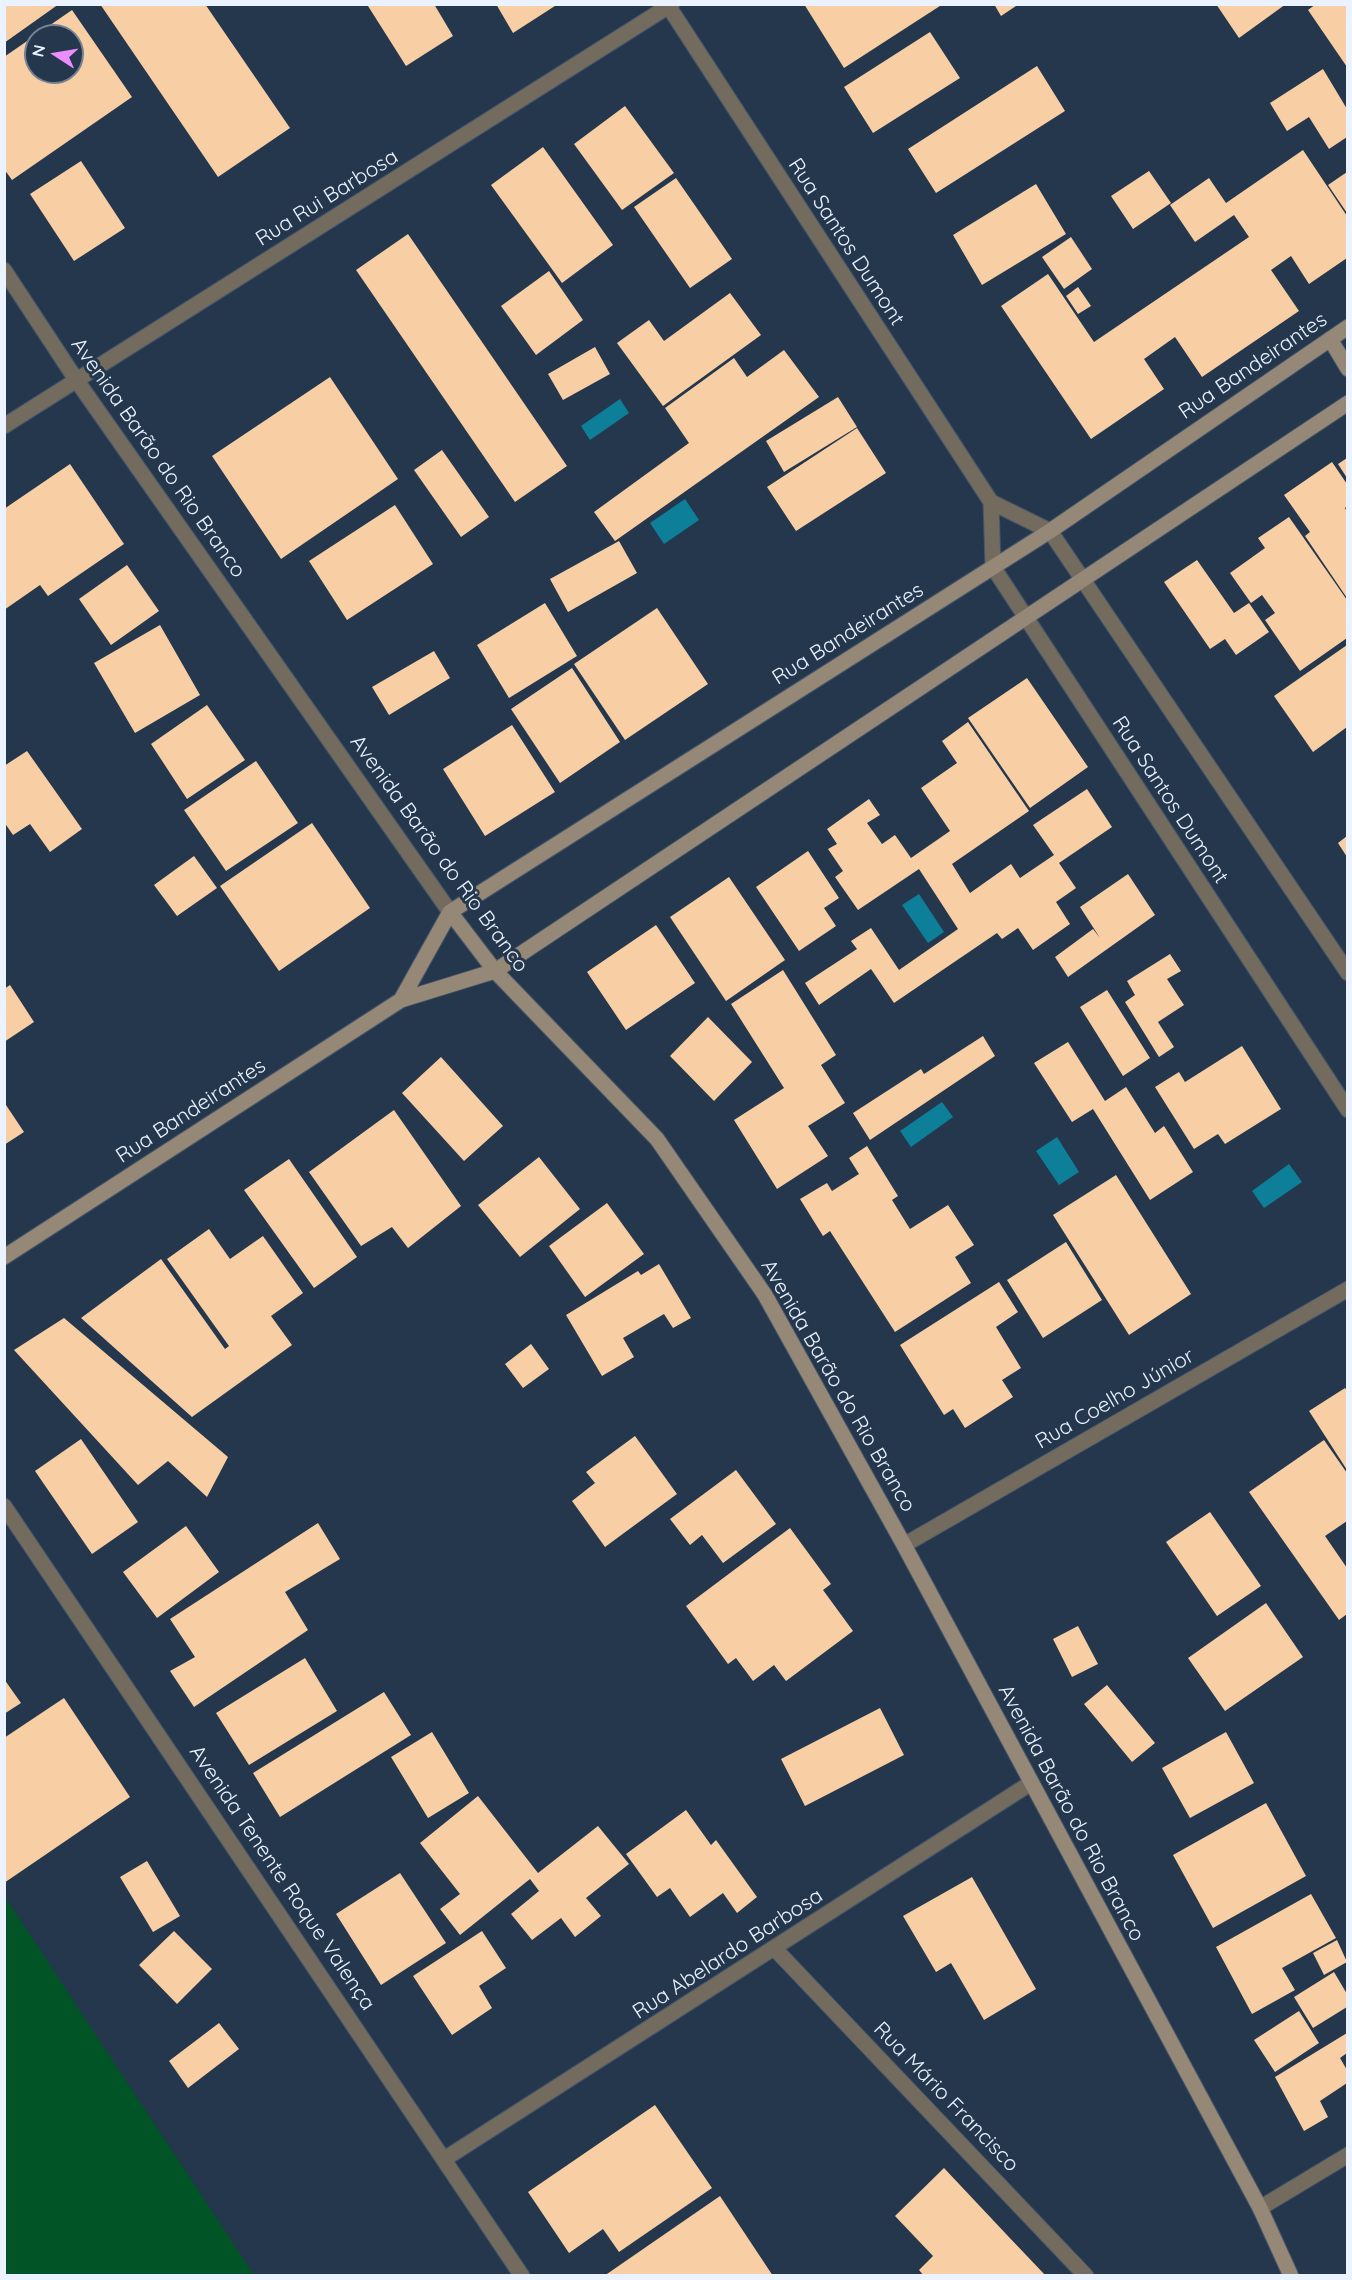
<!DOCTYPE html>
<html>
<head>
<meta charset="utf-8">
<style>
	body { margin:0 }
	#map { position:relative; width:1352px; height:2280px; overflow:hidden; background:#25374d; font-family:Quicksand,sans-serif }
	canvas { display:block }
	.frame { position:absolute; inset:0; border:6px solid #eaf3ff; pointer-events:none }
	.north { position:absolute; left:24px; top:24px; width:60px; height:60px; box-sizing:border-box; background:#25374d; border:2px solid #748294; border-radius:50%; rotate:282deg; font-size:16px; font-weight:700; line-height:24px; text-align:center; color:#eaf3ff }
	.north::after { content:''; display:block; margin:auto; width:21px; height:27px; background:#eb8dfc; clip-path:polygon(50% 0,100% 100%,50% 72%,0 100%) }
</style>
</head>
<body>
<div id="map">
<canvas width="1352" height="2280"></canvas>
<div class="frame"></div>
<div class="north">N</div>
</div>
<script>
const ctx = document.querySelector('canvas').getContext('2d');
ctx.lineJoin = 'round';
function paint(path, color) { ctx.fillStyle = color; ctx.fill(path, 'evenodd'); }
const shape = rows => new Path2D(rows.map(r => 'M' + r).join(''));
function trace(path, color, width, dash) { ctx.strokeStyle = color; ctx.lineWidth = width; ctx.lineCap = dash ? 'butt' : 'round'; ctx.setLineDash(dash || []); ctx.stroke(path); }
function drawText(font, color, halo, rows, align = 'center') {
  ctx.font = font + ' Quicksand,sans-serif'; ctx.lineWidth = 6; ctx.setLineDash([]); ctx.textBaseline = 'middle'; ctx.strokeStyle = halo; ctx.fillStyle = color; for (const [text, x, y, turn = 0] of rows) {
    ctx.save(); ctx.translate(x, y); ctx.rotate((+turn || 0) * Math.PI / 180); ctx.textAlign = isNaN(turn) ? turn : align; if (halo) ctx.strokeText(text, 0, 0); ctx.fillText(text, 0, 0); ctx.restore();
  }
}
paint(shape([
	[5,1897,254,2275,5,2275]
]), '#005426');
paint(shape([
	[620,399,629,413,590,440,581,426],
	[685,499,699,520,664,544,650,523],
	[919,894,944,932,928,943,902,905],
	[942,1102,953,1117,911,1147,900,1131],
	[1057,1137,1079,1172,1059,1185,1036,1151],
	[1289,1164,1302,1182,1264,1208,1252,1191]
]), '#0e7f99');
paint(shape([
	[4,4,59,4,4,43],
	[100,4,205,4,290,128,218,177],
	[370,4,434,4,453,36,406,66,368,6],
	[496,4,558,4,513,33],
	[804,4,943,4,844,68],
	[994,4,1019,4,1001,16],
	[1216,4,1286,4,1239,38],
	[1316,4,1347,4,1347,67,1308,10],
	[72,10,132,97,12,180,4,169,4,57],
	[36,36,72,36,72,72,36,72],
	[930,32,960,78,873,133,844,87],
	[1037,66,1065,111,936,193,908,149],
	[1323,69,1347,109,1347,137,1329,149,1309,117,1287,131,1270,103],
	[625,106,674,173,622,210,574,144],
	[543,147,613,245,562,283,491,185],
	[1303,150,1347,216,1347,258,1309,284,1291,256,1271,270,1299,311,1202,377,1175,337,1144,359,1164,389,1091,439,1001,306,1048,274,1094,342,1249,237,1234,215,1195,242,1170,205,1209,178,1226,203],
	[81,161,125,228,74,261,30,194],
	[1149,171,1171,203,1133,229,1111,196],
	[1347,172,1347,213,1328,185],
	[676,178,732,259,690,288,634,207],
	[1036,184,1066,234,982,285,953,235],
	[408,234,567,466,515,502,356,270],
	[1071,237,1092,269,1064,289,1042,257],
	[549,271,583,320,536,355,501,306],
	[1078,287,1091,306,1078,314,1066,296],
	[730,293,761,335,663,406,617,343,649,320,664,341],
	[595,347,610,374,563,400,548,374],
	[784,350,819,397,615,541,594,512,689,443,665,408,734,358,747,377],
	[330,377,398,479,281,559,212,456],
	[838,397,857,427,784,472,766,441],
	[857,428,886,473,796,531,767,487],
	[442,450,489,517,461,537,414,470],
	[1347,458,1347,478,1338,464],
	[1332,462,1347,484,1347,506,1345,508,1347,512,1347,598,1305,536,1310,532,1284,495],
	[70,464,124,544,48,596,40,585,4,610,4,509],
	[395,505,433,564,347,620,309,561],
	[1289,517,1347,600,1347,638,1300,671,1265,620,1275,613,1262,595,1251,603,1230,573,1265,548,1258,538],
	[619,541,637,573,568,612,550,579],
	[1197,560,1234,613,1249,603,1269,632,1236,655,1225,639,1210,649,1164,582],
	[127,565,159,611,111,645,79,599],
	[545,603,577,656,509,698,477,645],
	[657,608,708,684,625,740,574,664],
	[160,625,200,695,135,733,94,663],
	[1347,645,1347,727,1313,752,1274,696],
	[434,651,450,678,389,715,372,687],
	[572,668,620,742,560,783,511,709],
	[1027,678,1088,767,1030,808,968,718],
	[207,705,245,760,187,799,151,744],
	[968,722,1029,811,952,864,970,893,1011,864,1020,878,1054,855,1033,825,1087,789,1112,827,1059,863,1076,888,1056,902,1070,924,1033,950,1018,928,1002,939,997,933,894,1003,871,969,819,1005,805,983,857,949,851,941,871,928,899,970,958,929,919,869,858,910,835,877,843,871,828,849,837,844,827,829,869,799,880,815,867,823,882,844,895,835,911,858,950,831,921,788,957,763,942,741],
	[512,725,555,792,485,836,443,769],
	[27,751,82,829,50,852,30,824,13,835,4,822,4,766],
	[256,761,298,823,226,871,184,810],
	[312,823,370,908,279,971,220,886],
	[1347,836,1347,857,1338,843],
	[808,851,839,898,824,908,836,926,799,951,756,887],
	[194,856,217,888,177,916,154,885],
	[1128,874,1155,915,1068,977,1055,957,1093,929,1100,938,1080,907],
	[729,877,785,960,726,1001,670,917],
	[656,925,695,983,626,1030,587,972],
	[1170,954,1181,971,1167,979,1184,1005,1158,1022,1174,1047,1159,1057,1125,1002,1135,995,1127,981],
	[783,970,836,1055,821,1065,845,1103,808,1126,828,1156,777,1189,734,1120,784,1088,731,1004],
	[10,985,34,1022,4,1042,4,989],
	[1107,990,1150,1058,1123,1076,1080,1007],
	[708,1017,752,1062,714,1101,670,1056],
	[983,1036,995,1056,870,1140,853,1113,921,1069,924,1074],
	[1068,1042,1105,1101,1126,1087,1155,1133,1164,1126,1193,1172,1150,1200,1093,1109,1072,1122,1034,1063],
	[1242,1046,1281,1109,1225,1144,1218,1134,1194,1149,1155,1087,1179,1072,1185,1082],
	[441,1057,503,1126,464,1161,402,1093],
	[4,1102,24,1132,4,1145],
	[394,1110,461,1206,408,1248,392,1227,361,1246,309,1172],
	[867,1146,898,1196,892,1200,910,1229,948,1205,974,1245,955,1257,971,1283,895,1332,830,1231,823,1236,800,1199,827,1183,832,1191,859,1174,849,1158],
	[539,1157,580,1209,520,1257,478,1205],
	[289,1159,357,1257,314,1288,244,1190],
	[1116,1175,1191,1294,1129,1335,1053,1215],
	[607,1203,644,1254,585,1297,549,1246],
	[209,1229,230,1259,263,1236,303,1293,271,1316,292,1345,192,1417,81,1318,161,1259,225,1349,229,1346,167,1259],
	[1066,1242,1102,1300,1043,1338,1007,1280],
	[659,1264,691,1318,673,1328,664,1314,623,1338,634,1357,602,1376,566,1315,638,1271,641,1275],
	[999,1282,1018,1312,996,1327,1021,1368,1002,1380,1013,1397,965,1428,953,1409,944,1415,900,1345],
	[64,1318,228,1457,207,1497,168,1461,138,1485,14,1350],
	[531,1344,549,1369,523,1388,505,1364],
	[1345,1388,1347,1391,1347,1470,1309,1411],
	[635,1436,677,1494,605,1547,572,1501,595,1483,586,1472],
	[81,1439,138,1522,92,1554,35,1471],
	[1324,1440,1347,1473,1347,1521,1325,1536,1347,1568,1347,1614,1339,1620,1249,1492],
	[736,1470,776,1524,723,1563,702,1535,690,1545,670,1519],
	[1210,1512,1261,1586,1217,1616,1166,1542],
	[318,1523,340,1559,285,1592,308,1630,194,1707,170,1671,195,1657,170,1619],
	[186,1526,219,1572,157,1618,123,1572],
	[790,1528,831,1584,823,1590,853,1631,786,1681,774,1665,753,1681,736,1658,728,1664,686,1606],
	[1266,1603,1303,1657,1225,1711,1188,1658],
	[1078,1626,1098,1664,1072,1677,1053,1639],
	[305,1658,337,1711,249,1765,216,1713],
	[4,1679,21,1703,4,1714],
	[1107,1685,1155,1743,1132,1762,1084,1704],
	[384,1692,411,1735,280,1817,253,1773],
	[64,1698,130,1797,4,1883,4,1738],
	[880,1708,904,1755,805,1806,781,1759],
	[432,1732,469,1793,428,1818,391,1757],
	[1226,1732,1254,1783,1190,1818,1162,1768],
	[478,1796,538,1873,598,1826,629,1864,586,1898,601,1916,575,1937,561,1918,532,1940,511,1914,539,1891,530,1879,460,1935,440,1909,460,1894,420,1843],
	[1266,1803,1306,1876,1213,1928,1173,1855],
	[686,1810,711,1845,716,1840,757,1897,737,1913,723,1893,690,1917,670,1888,657,1897,626,1854],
	[147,1861,180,1916,153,1932,120,1877],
	[400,1873,446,1943,381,1985,336,1914],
	[972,1877,1036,1989,984,2020,951,1963,936,1972,903,1916],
	[1311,1894,1336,1938,1282,1968,1295,1990,1252,2014,1216,1947],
	[174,1931,212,1969,177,2004,139,1965],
	[482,1931,506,1968,479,1986,492,2008,452,2035,413,1976],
	[1337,1940,1347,1962,1324,1975,1313,1953],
	[1334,1972,1347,1994,1347,2007,1313,2028,1294,1997],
	[1299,2011,1319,2043,1275,2072,1254,2040],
	[219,2023,239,2049,188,2088,169,2061],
	[1347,2033,1347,2053,1340,2058,1347,2070,1347,2083,1320,2101,1328,2117,1304,2131,1275,2077],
	[655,2105,712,2188,619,2252,603,2229,569,2253,528,2192],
	[944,2168,1007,2235,1046,2276,924,2276,919,2270,933,2256,895,2216],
	[720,2196,773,2276,604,2276]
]), '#f8cfa4');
const street = shape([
	[667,4,991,502,1050,531,1348,973],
	[4,270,77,381,450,912],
	[4,426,672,4],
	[991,502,993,567,1348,1110],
	[4,1506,522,2276],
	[904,1545,1348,1289],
	[775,1949,1086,2276],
	[446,2158,1031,1783],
	[1260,2208,1348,2155]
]);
const secondary = shape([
	[1330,339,1348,369],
	[450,912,495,971,657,1139,765,1295,904,1545,1260,2208,1291,2276],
	[401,1000,450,912,1050,531,1348,327],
	[4,1257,401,1000,495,971,1348,403]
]);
trace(street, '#455569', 17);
trace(secondary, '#455569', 17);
trace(street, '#746b5f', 15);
trace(secondary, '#968876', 15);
drawText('21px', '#eaf3ff', '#25374d', [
	["Rua Rui Barbosa",327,198,-32],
	["Rua Santos Dumont",846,242,57],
	["Rua Bandeirantes",1253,366,-34],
	["Avenida Barão do Rio Branco",158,458,55],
	["Rua Bandeirantes",848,634,-32],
	["Rua Santos Dumont",1170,800,57],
	["Avenida Barão do Rio Branco",439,854,54],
	["Rua Bandeirantes",191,1111,-33],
	["Avenida Barão do Rio Branco",838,1386,60],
	["Rua Coelho Júnior",1115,1399,-30],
	["Avenida Barão do Rio Branco",1071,1813,62],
	["Avenida Tenente Roque Valença",282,1878,56],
	["Rua Abelardo Barbosa",728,1954,-33],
	["Rua Mário Francisco",946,2097,46]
]);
</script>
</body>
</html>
